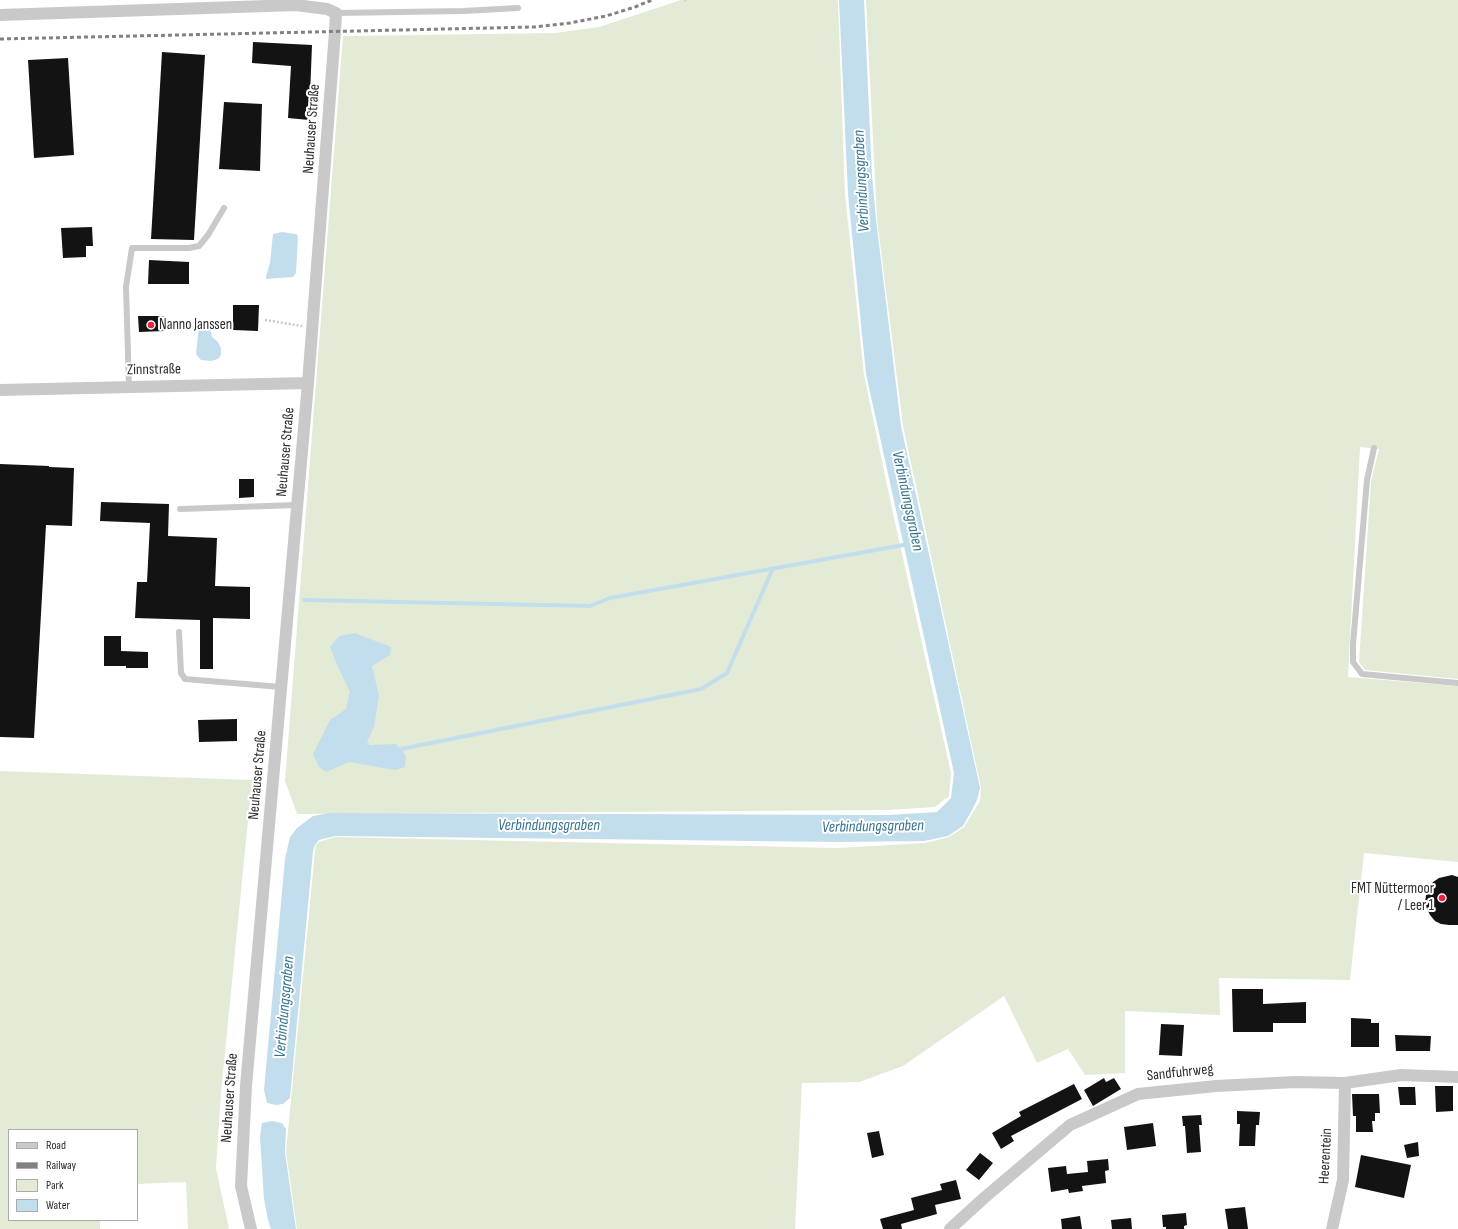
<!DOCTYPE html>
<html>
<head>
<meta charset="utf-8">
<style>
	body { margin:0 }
	#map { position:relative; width:1458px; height:1229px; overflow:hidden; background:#fff; font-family:"Sofia Sans Condensed",sans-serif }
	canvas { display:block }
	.legend { position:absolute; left:8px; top:1129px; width:130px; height:92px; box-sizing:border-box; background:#fff; border:1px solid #ababab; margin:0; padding:5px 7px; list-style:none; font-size:12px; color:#2c2c2c }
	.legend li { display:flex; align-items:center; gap:8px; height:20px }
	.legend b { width:20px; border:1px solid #ababab }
</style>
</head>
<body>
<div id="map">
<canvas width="1458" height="1229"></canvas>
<ul class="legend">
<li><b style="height:5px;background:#c9c9c9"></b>Road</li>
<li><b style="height:5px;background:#818181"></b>Railway</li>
<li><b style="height:11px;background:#e3ebd7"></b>Park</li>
<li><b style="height:11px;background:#c2deec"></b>Water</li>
</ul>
</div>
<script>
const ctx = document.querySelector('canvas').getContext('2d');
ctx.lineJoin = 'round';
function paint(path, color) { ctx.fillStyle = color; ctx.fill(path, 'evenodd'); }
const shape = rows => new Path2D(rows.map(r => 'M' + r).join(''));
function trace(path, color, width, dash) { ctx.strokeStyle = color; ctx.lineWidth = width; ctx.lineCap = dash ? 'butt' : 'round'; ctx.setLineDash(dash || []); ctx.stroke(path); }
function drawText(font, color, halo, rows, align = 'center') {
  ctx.font = font + ' "Sofia Sans Condensed",sans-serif'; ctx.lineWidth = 4; ctx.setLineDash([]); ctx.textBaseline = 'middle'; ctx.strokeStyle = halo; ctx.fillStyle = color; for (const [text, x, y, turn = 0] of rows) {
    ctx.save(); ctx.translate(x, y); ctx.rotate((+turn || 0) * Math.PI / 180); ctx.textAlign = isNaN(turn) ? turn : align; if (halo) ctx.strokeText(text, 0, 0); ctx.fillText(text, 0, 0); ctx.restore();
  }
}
paint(shape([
	[681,0,838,0,845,194,864,375,892,509,951,773,949,796,935,807,888,810,297,814,285,781,343,36,555,33,599,27],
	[866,0,1458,0,1458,679,1365,670,1359,662,1371,481,1379,449,1360,447,1348,677,1458,686,1458,862,1364,853,1350,980,1219,978,1220,1015,1125,1011,1125,1073,1085,1075,1068,1049,1037,1063,1004,996,903,1066,859,1082,802,1083,795,1229,297,1229,286,1152,315,851,316,845,319,842,335,837,838,848,925,843,949,837,964,827,980,801,981,788,903,426,877,219],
	[0,771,252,780,221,1093,216,1168,229,1229,188,1229,186,1182,137,1184,137,1130,9,1130,9,1220,100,1220,100,1229,0,1229]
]), '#e3ebd7');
paint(shape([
	[839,0,864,0,872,175,876,219,901,426,980,788,977,800,972,810,963,826,948,836,924,841,837,842,335,836,319,840,315,845,313,851,290,1098,283,1104,276,1105,267,1103,264,1090,285,859,290,837,297,828,313,816,330,813,888,815,937,812,951,798,954,773,866,374,848,194],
	[282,232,296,234,298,236,296,273,293,277,266,279,266,276,270,263,273,234],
	[199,325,211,326,211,331,212,337,218,342,221,348,221,355,218,359,211,361,201,360,196,354],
	[355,633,391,647,390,655,372,666,379,696,374,727,367,742,370,745,395,744,401,749,406,756,405,767,395,770,349,762,326,772,319,767,313,754,330,720,346,709,350,692,338,667,330,647,339,636],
	[272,1121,282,1123,286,1129,285,1152,296,1229,271,1229,268,1220,264,1199,260,1137,262,1123]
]), '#c2deec');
trace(shape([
	[304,600,590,606,610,598,909,544],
	[401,749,701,689,727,673,773,568]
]), '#c2deec', 4);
paint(shape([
	[253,42,312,45,309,120,288,118,291,66,252,63],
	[162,52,205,55,194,240,151,239],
	[68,58,74,155,34,158,28,60],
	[224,102,262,104,260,171,219,169],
	[92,227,93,246,86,246,86,257,63,258,61,228],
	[149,260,189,262,189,284,148,284],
	[233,305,259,305,258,331,233,330],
	[138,316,164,316,164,331,139,332],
	[0,464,49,466,49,467,74,468,72,526,46,525,34,738,0,737],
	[239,479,254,479,254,497,239,498],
	[101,502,169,504,168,536,217,538,215,586,250,587,250,619,213,618,213,669,200,669,200,620,135,618,137,582,147,582,150,523,100,521],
	[104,636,121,636,121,651,148,652,148,668,126,668,126,666,104,666],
	[237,719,237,741,199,742,198,720],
	[1452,875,1458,877,1458,925,1449,925,1441,924,1435,921,1430,915,1427,909,1425,902,1426,895,1428,888,1433,882,1439,878],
	[1232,989,1263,989,1263,1004,1306,1002,1306,1023,1273,1023,1273,1032,1233,1032],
	[1351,1018,1371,1019,1371,1023,1379,1023,1379,1047,1351,1047],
	[1161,1024,1184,1025,1182,1056,1159,1055],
	[1395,1035,1431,1036,1430,1051,1396,1051],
	[1104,1078,1106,1082,1114,1078,1121,1089,1093,1106,1084,1090],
	[1074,1084,1082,1099,1011,1136,1014,1141,1001,1149,992,1133,1021,1116,1019,1112],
	[1435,1086,1453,1086,1453,1111,1436,1112],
	[1398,1087,1415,1087,1416,1105,1400,1105],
	[1352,1094,1379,1094,1380,1113,1375,1113,1375,1121,1372,1121,1373,1132,1356,1132,1356,1116,1353,1116],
	[1237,1111,1260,1112,1259,1125,1256,1125,1255,1146,1239,1146,1240,1124,1237,1124],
	[1201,1115,1202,1125,1199,1125,1201,1152,1187,1153,1185,1126,1183,1126,1182,1116],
	[1153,1123,1156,1146,1127,1150,1124,1127],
	[879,1131,884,1155,872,1158,867,1133],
	[1418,1142,1419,1156,1407,1158,1404,1145],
	[980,1153,993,1163,979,1180,966,1170],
	[1361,1155,1411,1165,1404,1198,1355,1187],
	[1108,1159,1109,1170,1105,1171,1106,1183,1082,1186,1083,1191,1069,1193,1068,1189,1051,1192,1048,1168,1066,1166,1067,1174,1088,1172,1087,1161],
	[956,1180,961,1199,935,1205,937,1214,901,1224,902,1229,883,1229,880,1219,914,1210,911,1198,942,1190,940,1184],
	[1245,1207,1248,1229,1228,1229,1225,1209],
	[1186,1213,1187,1225,1184,1226,1184,1229,1166,1229,1166,1227,1163,1227,1162,1215],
	[1080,1216,1082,1229,1062,1229,1061,1219],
	[1131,1218,1132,1229,1112,1229,1111,1220]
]), '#131313');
trace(shape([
	[685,0,686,1],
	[265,320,302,326]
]), '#c9c9c9', 2.5, [2, 2]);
trace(shape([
	[336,13,463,11,518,8],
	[129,387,126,287,132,248,189,248,199,246,208,235,224,208],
	[1374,448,1367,480,1353,644,1353,662,1362,674,1458,683],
	[180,509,297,505],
	[179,632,181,673,185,679,281,687]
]), '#c9c9c9', 6);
trace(shape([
	[0,15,296,5,327,9,336,13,335,32,308,383,246,1086,241,1186,251,1229],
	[0,390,308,383],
	[950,1229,984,1198,1070,1125,1138,1094,1216,1086,1295,1082,1345,1083,1401,1075,1458,1077],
	[1332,1229,1343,1180,1345,1083]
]), '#c9c9c9', 12);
trace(shape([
	[0,39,534,27,570,23,606,16,635,7,652,0]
]), '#818181', 3, [4, 3]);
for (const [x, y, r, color] of [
	[151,325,4,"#ee223e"],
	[1442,898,4,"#ee223e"]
]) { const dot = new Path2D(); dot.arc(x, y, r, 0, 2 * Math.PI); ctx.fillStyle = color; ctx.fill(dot); trace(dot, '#fff', 1.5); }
drawText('15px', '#2c2c2c', '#fff', [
	["Neuhauser Straße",312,129,-86],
	["Zinnstraße",154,370,-1],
	["Neuhauser Straße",286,452,-85],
	["Neuhauser Straße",258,775,-85],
	["Sandfuhrweg",1180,1073,-6],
	["Neuhauser Straße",230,1098,-86],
	["Heerentein",1326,1156,-87]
]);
drawText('15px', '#2c2c2c', '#fff', [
	["Nanno Janssen",159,325],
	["FMT Nüttermoor",1434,889,"right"],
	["/ Leer 1",1434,906,"right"]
], 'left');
drawText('italic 16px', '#367391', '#fff', [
	["Verbindungsgraben",862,181,-93],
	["Verbindungsgraben",907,501,78],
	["Verbindungsgraben",549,826],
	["Verbindungsgraben",873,827,-1],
	["Verbindungsgraben",285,1007,-85]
]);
</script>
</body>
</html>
